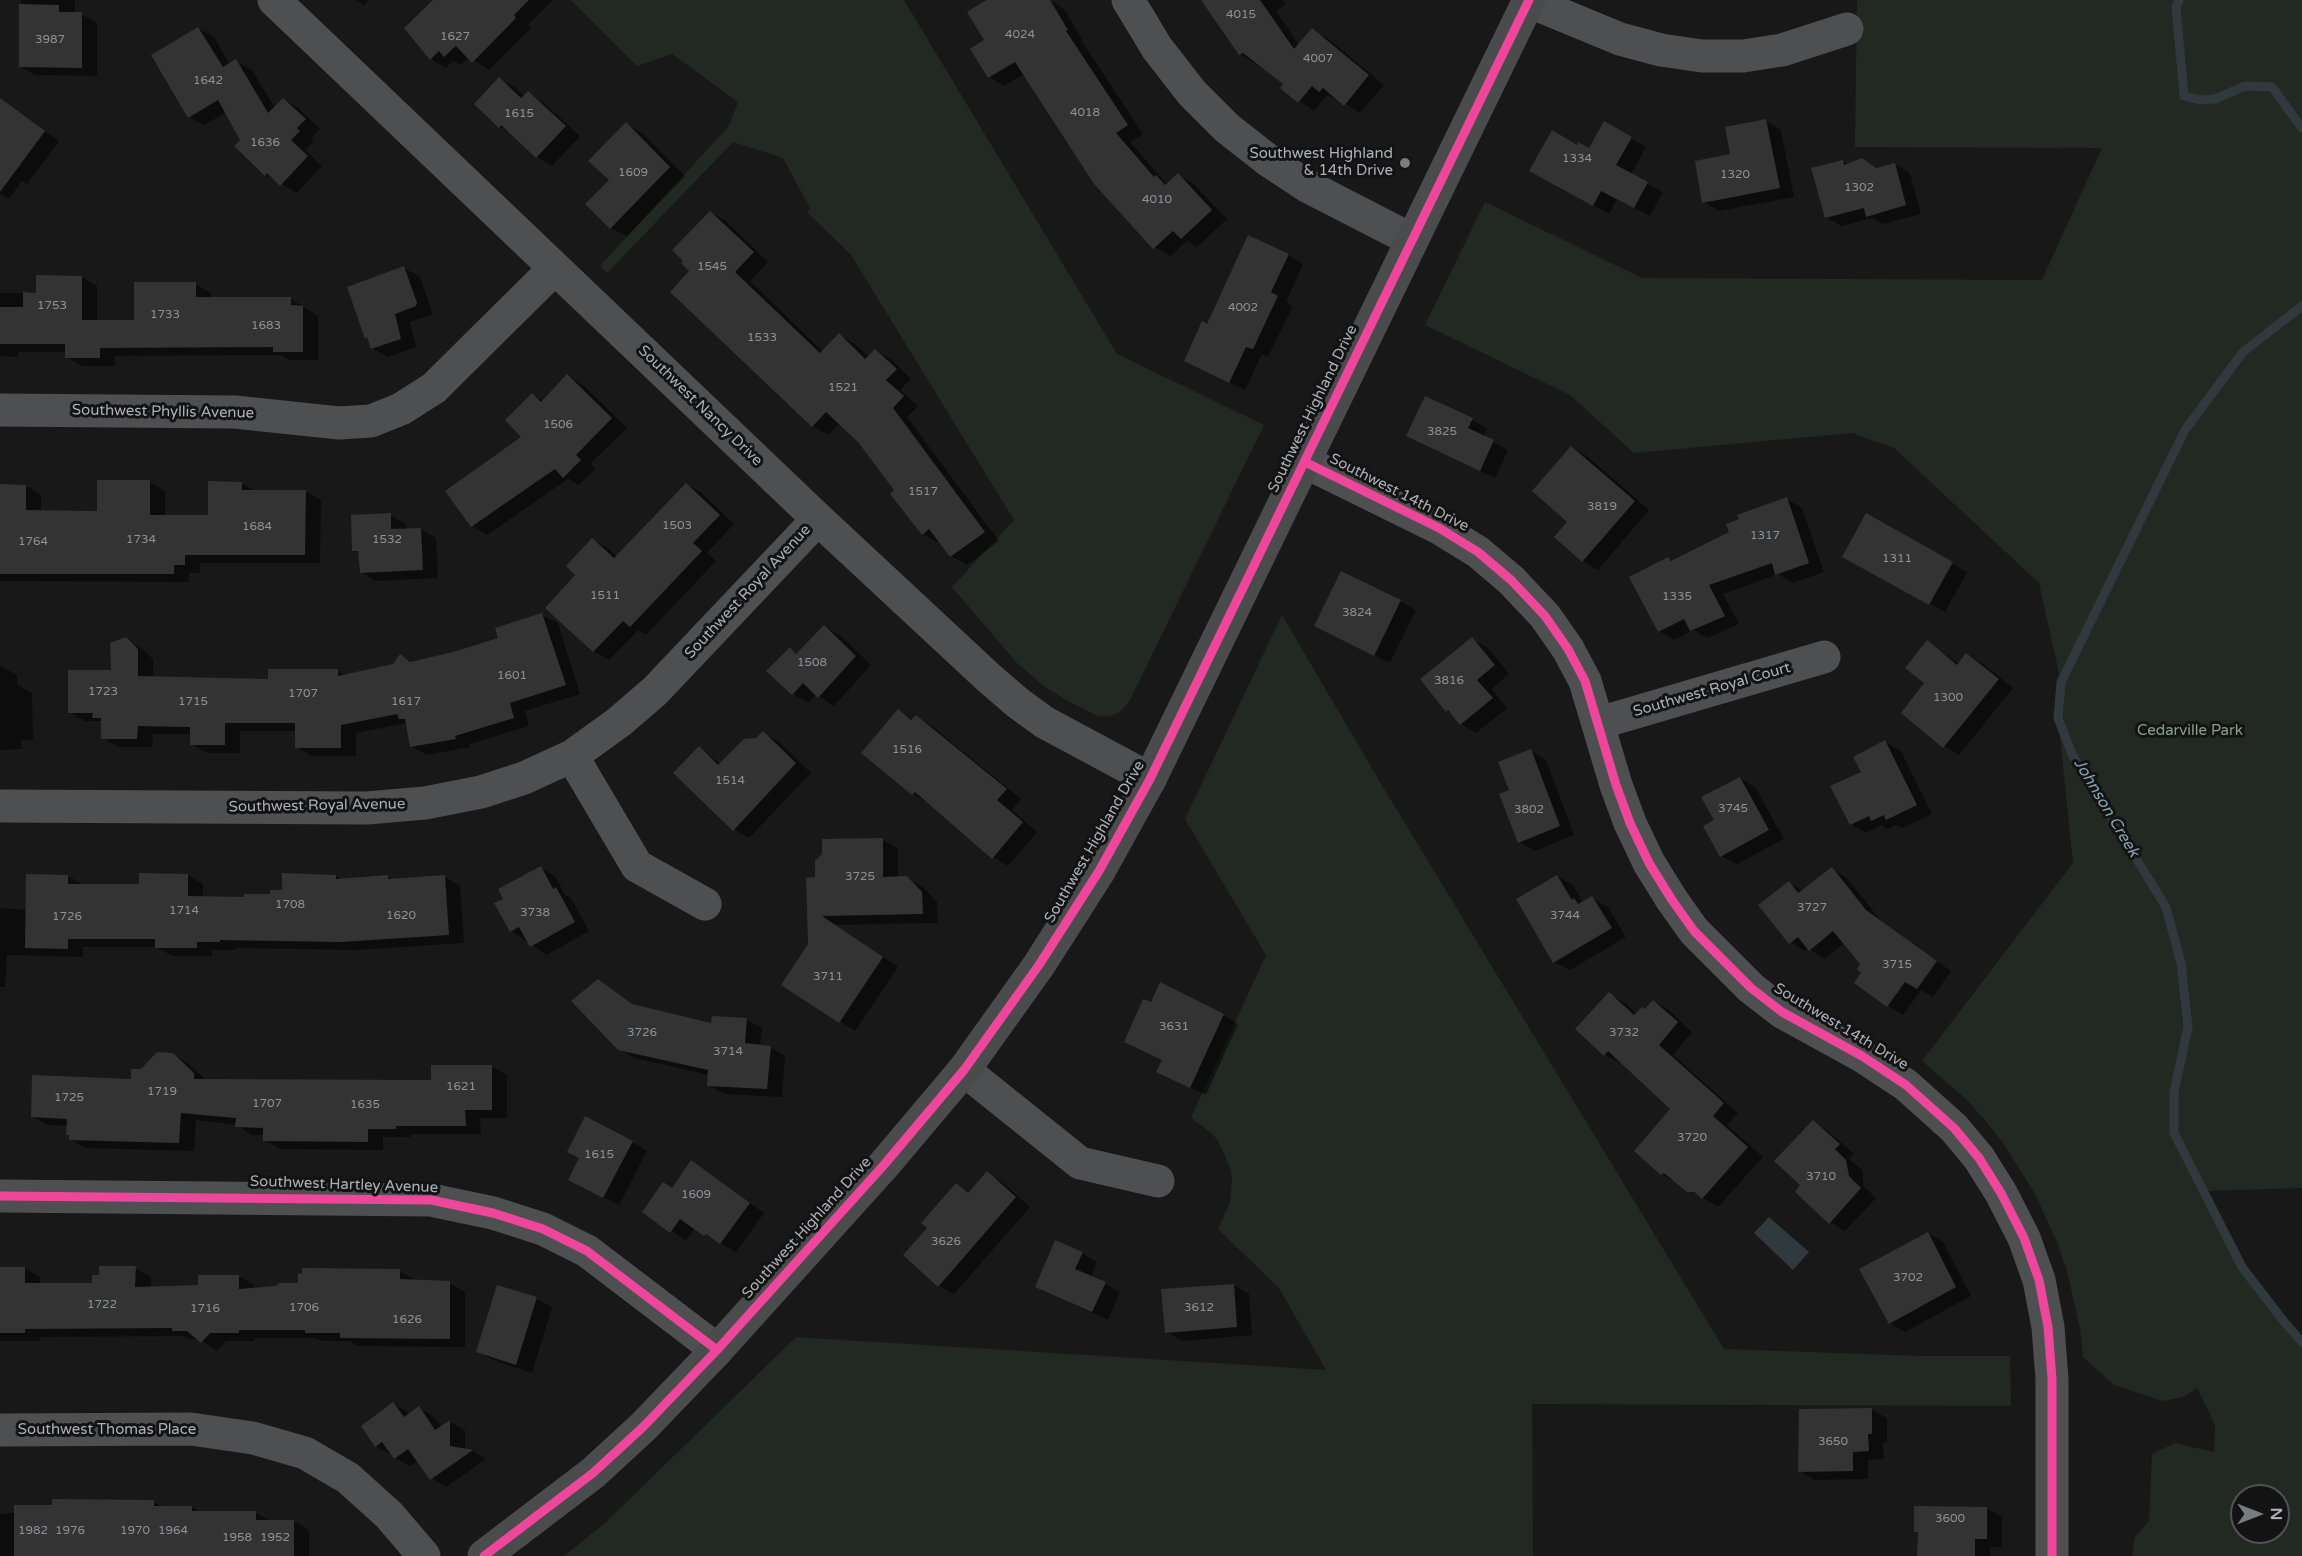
<!DOCTYPE html>
<html>
<head>
<meta charset="utf-8">
<style>
	body { margin:0 }
	#map { position:relative; width:2302px; height:1556px; overflow:hidden; background:#181819; font-family:"Varela Round",sans-serif }
	canvas { display:block }
	.north { position:absolute; left:2230px; top:1484px; width:60px; height:60px; box-sizing:border-box; background:#131314; border:2px solid #505256; border-radius:50%; rotate:90deg; font-size:16px; font-weight:700; line-height:24px; text-align:center; color:#abb1b8 }
	.north::after { content:''; display:block; margin:auto; width:21px; height:27px; background:#787b80; clip-path:polygon(50% 0,100% 100%,50% 72%,0 100%) }
</style>
</head>
<body>
<div id="map">
<canvas width="2302" height="1556"></canvas>
<div class="north">N</div>
</div>
<script>
const ctx = document.querySelector('canvas').getContext('2d');
ctx.lineJoin = 'round';
function paint(path, color) { ctx.fillStyle = color; ctx.fill(path, 'evenodd'); }
const shape = rows => new Path2D(rows.map(r => 'M' + r).join(''));
function trace(path, color, width, dash) { ctx.strokeStyle = color; ctx.lineWidth = width; ctx.lineCap = dash ? 'butt' : 'round'; ctx.setLineDash(dash || []); ctx.stroke(path); }
function drawText(font, color, halo, rows, align = 'center') {
  ctx.font = font + ' "Varela Round",sans-serif'; ctx.lineWidth = 6; ctx.setLineDash([]); ctx.textBaseline = 'middle'; ctx.strokeStyle = halo; ctx.fillStyle = color; for (const [text, x, y, turn = 0] of rows) {
    ctx.save(); ctx.translate(x, y); ctx.rotate((+turn || 0) * Math.PI / 180); ctx.textAlign = isNaN(turn) ? turn : align; if (halo) ctx.strokeText(text, 0, 0); ctx.fillText(text, 0, 0); ctx.restore();
  }
}
paint(shape([
	[571,0,904,0,1117,354,1264,425,1130,700,1120,712,1110,716,1098,716,1068,701,1045,687,1017,663,952,587,1014,520,851,255,807,212,810,208,783,158,733,142,607,273,600,266,729,126,738,102,672,54,637,66],
	[1857,0,2302,0,2302,1188,2204,1191,2242,1267,2285,1323,2302,1342,2302,1556,2132,1556,2135,1537,2149,1521,2152,1454,2175,1443,2214,1452,2215,1425,2197,1388,2183,1397,2163,1401,2114,1385,2083,1357,2080,1328,2067,1271,2058,1244,2034,1192,2003,1143,1985,1120,1966,1099,1922,1061,2073,863,2058,718,2061,682,2039,583,1894,448,1852,433,1634,453,1570,395,1425,325,1485,202,1642,278,2042,280,2102,148,1855,147],
	[2242,1496,2278,1496,2278,1532,2242,1532],
	[1282,615,1380,782,1724,1349,1921,1356,2010,1356,2011,1406,1532,1404,1533,1556,564,1556,604,1524,796,1337,1326,1370,1279,1288,1218,1229,1230,1203,1232,1180,1230,1167,1217,1139,1210,1132,1191,1118,1266,955,1185,819]
]), '#222923');
paint(shape([
	[1769,1217,1809,1252,1793,1270,1754,1233]
]), '#30393d');
paint(shape([
	[21,0,75,0,75,14,81,14,97,23,97,76,35,75,20,66],
	[355,0,369,0,364,5],
	[435,0,553,0,528,25,531,28,489,70,469,57,461,65,453,61,446,68,431,59,406,28],
	[983,0,1049,0,1064,9,1082,39,1081,40,1143,134,1130,142,1166,183,1168,184,1179,175,1194,184,1227,219,1197,247,1187,241,1170,256,1154,247,1024,74,1004,86,989,77],
	[1203,0,1282,0,1286,4,1276,11,1299,45,1312,30,1327,38,1384,85,1360,113,1337,98,1335,99,1327,95,1314,111,1282,88,1285,83,1240,54],
	[198,28,214,37,230,65,236,61,252,70,275,108,283,99,298,108,320,129,311,138,314,141,305,150,322,166,297,193,265,174,242,140,227,112,204,125,189,117],
	[499,79,515,87,524,96,528,93,543,102,580,136,552,166,537,157,513,134,500,127],
	[0,100,59,141,27,184,22,181,9,199,0,194],
	[1766,121,1781,130,1794,197,1719,211,1704,202,1732,155],
	[1604,123,1646,147,1631,175,1663,192,1650,216,1617,199,1609,214,1531,170,1576,146,1589,149],
	[627,124,642,133,685,176,627,236,611,228,611,180],
	[1843,161,1849,165,1877,169,1895,164,1910,173,1921,214,1883,224,1872,218,1841,226,1826,217],
	[710,212,726,221,768,262,750,281,823,352,839,335,855,344,869,357,875,350,891,359,911,379,900,390,918,406,907,417,999,541,967,565,951,556,940,541,938,543,923,534,896,490,859,441,840,423,828,435,813,426,691,271],
	[1288,255,1303,264,1286,302,1293,306,1268,357,1262,354,1245,390,1201,369,1208,326],
	[404,268,420,277,432,312,431,315,410,322,416,347,388,357,372,348,370,339,367,337,349,288],
	[82,277,97,286,97,321,135,321,196,284,211,293,211,298,291,299,318,316,318,360,289,360,281,355,115,356,115,366,82,366,66,357,66,352,18,352,18,357,0,356,0,293,38,293],
	[568,376,583,385,627,428,590,464,595,469,579,485,568,479,487,535,472,526,524,437,532,394,543,401],
	[1472,420,1487,428,1483,437,1508,450,1495,478,1424,444],
	[1572,447,1587,456,1649,510,1598,570,1583,561,1569,522],
	[149,482,165,491,165,516,209,516,241,483,256,491,306,491,321,500,320,563,200,563,200,573,189,573,189,582,0,581,0,485,26,486,41,495,41,512,98,512],
	[686,484,702,493,734,524,707,553,716,561,646,635,638,630,609,660,594,651,577,575,593,540,608,548,617,557],
	[1787,499,1802,508,1824,572,1792,583,1778,574,1723,594,1739,624,1707,638,1693,630,1674,640,1659,631,1668,558,1674,562,1731,533,1741,520],
	[390,515,406,524,406,530,421,529,436,538,438,578,376,581,361,572,360,554,354,550],
	[1867,515,1967,572,1945,612,1859,565],
	[1400,601,1416,610,1390,663,1316,626],
	[542,615,558,623,580,694,525,711,529,726,470,744,470,747,427,755,411,746,407,723,356,733,356,756,312,756,296,747,296,731,240,731,240,753,207,753,191,744,192,734,153,734,152,747,118,747,103,738,101,721,85,721,69,712,113,672,125,639,141,648,153,659,153,678,270,680,338,671,347,676,394,666,401,656,413,663,453,654,500,639],
	[824,627,840,635,871,665,834,706,816,694,808,703,793,694,790,649,799,654],
	[1472,639,1488,648,1509,674,1492,689,1507,708,1476,733,1461,724,1454,715,1447,711],
	[1927,642,1959,664,1967,655,1982,663,2013,688,1959,755,1944,746,1927,683],
	[0,666,17,675,17,685,32,693,33,740,21,740,22,749,0,750],
	[898,710,914,720,917,717,932,726,1021,799,1012,810,1037,832,1008,866,993,857,928,803,913,794,863,752],
	[763,733,779,742,811,773,749,838,734,829,699,748,721,764],
	[1885,742,1901,751,1932,814,1903,828,1896,825,1888,829,1882,825,1866,833,1851,824,1863,772],
	[1531,751,1546,760,1574,835,1535,851,1519,842,1511,791],
	[1740,778,1755,787,1784,839,1737,864,1721,856,1716,821],
	[883,840,898,849,898,878,907,878,923,887,937,902,938,923,834,925,898,967,855,1031,783,984,809,944,817,879,823,855,823,841],
	[541,868,556,877,565,895,571,898,589,931,547,955,511,931,505,899],
	[1832,869,1847,878,1881,921,1951,971,1933,997,1921,990,1903,1015,1888,1006,1863,972,1862,964,1844,943,1825,959,1809,949,1805,951,1790,942,1789,883,1803,891],
	[188,875,203,884,203,898,246,899,272,896,336,876,342,880,388,877,394,880,445,877,460,886,464,943,357,950,235,948,235,950,212,950,212,956,172,956,156,947,83,947,83,957,7,955,5,987,0,987,0,908,27,910,68,876,84,885,141,885],
	[1557,876,1573,885,1583,903,1592,898,1608,907,1626,937,1570,970,1554,962],
	[598,981,636,1007,713,1025,746,1019,762,1028,760,1046,770,1047,785,1056,782,1097,724,1094,708,1085,709,1075,635,1058,619,1049],
	[1609,994,1625,1003,1637,1014,1646,1011,1654,1001,1669,1010,1692,1032,1673,1055,1738,1113,1727,1125,1763,1157,1718,1207,1662,1174,1673,1109,1622,1062,1620,1063,1605,1055],
	[1223,1015,1238,1024,1206,1095,1173,1080,1163,1060,1126,1041],
	[173,1054,189,1064,206,1080,433,1081,491,1066,507,1075,507,1118,480,1118,481,1134,411,1134,411,1137,383,1137,383,1150,280,1149,264,1140,264,1135,252,1135,237,1125,196,1120,194,1151,86,1148,70,1139,68,1126,48,1125,33,1117,132,1080,142,1071],
	[1813,1122,1828,1131,1854,1154,1849,1159,1862,1170,1864,1187,1876,1198,1845,1231,1830,1222,1802,1185],
	[632,1142,647,1151,619,1205,585,1188,580,1158],
	[692,1162,764,1213,736,1252,695,1228,686,1241,644,1211,673,1189],
	[987,1173,1002,1182,1030,1207,954,1294,939,1286,929,1228,956,1185,970,1193],
	[1928,1233,1943,1242,1971,1296,1905,1332,1890,1323],
	[1082,1253,1097,1262,1091,1277,1120,1292,1108,1320,1036,1287],
	[0,1268,25,1268,40,1277,40,1284,94,1284,135,1268,151,1277,151,1288,200,1287,239,1276,254,1285,254,1289,399,1271,415,1280,449,1283,465,1292,465,1347,357,1346,350,1341,322,1341,316,1338,254,1338,254,1341,226,1341,217,1351,199,1339,189,1339,184,1336,40,1337,40,1341,0,1341],
	[1234,1285,1249,1294,1252,1335,1182,1341,1166,1332],
	[498,1286,537,1299,552,1307,532,1373,493,1360,477,1351],
	[394,1404,410,1414,419,1408,434,1417,442,1427,450,1422,465,1430,465,1450,472,1451,486,1459,446,1487,431,1478,419,1461,410,1466,395,1458,376,1446],
	[1872,1410,1887,1418,1887,1442,1883,1442,1884,1459,1868,1460,1868,1479,1815,1480,1799,1471],
	[153,1502,163,1507,192,1507,201,1512,255,1512,270,1521,294,1521,309,1530,309,1556,0,1556,0,1514],
	[1986,1508,2002,1517,2002,1547,1990,1547,1990,1556,1919,1556,1919,1533,1915,1531]
]), '#0007');
trace(shape([
	[2179,0,2176,7,2184,96,2200,100,2215,99,2245,86,2272,87,2302,128],
	[2302,306,2243,352,2185,430,2061,682,2058,718,2073,756,2166,907,2181,963,2188,1027,2174,1092,2174,1133,2242,1267,2285,1323,2302,1342]
]), '#30393d', 9);
paint(shape([
	[433,0,529,0,514,15,516,18,472,63,456,46,444,57,439,51,430,60,404,28],
	[986,0,1050,0,1068,30,1066,31,1128,125,1116,133,1154,177,1156,175,1165,185,1178,173,1212,210,1181,239,1173,231,1153,249,1094,184,1015,62,988,78,970,49,984,40,967,12],
	[1201,0,1260,0,1294,49,1312,28,1369,75,1344,106,1323,88,1319,92,1312,86,1298,103,1280,88,1283,84,1243,53,1239,55],
	[19,4,59,5,59,12,82,12,82,68,19,67],
	[198,27,223,67,236,59,268,113,283,98,306,119,297,128,300,131,291,140,308,156,280,186,267,173,265,176,234,146,240,140,218,100,188,118,151,55],
	[499,77,521,98,528,91,566,126,536,158,501,125,499,128,474,104],
	[0,98,45,131,0,192],
	[1766,119,1780,188,1702,203,1695,161,1730,154,1725,127],
	[1604,121,1632,137,1616,165,1648,182,1634,208,1601,191,1593,206,1529,171,1552,130,1577,145,1578,142,1589,148],
	[626,122,670,167,610,229,585,204,609,180,588,161],
	[1862,158,1876,168,1895,163,1906,205,1866,217,1864,208,1825,218,1811,168,1843,160,1844,165],
	[710,211,754,252,735,272,820,353,839,333,865,359,875,349,897,369,886,380,904,396,893,408,985,532,950,557,929,529,922,535,890,494,894,490,858,442,826,412,812,427,670,292,689,271,681,263,683,261,672,250],
	[1248,235,1289,254,1271,292,1278,296,1253,349,1246,347,1229,383,1184,361,1202,321,1207,324],
	[404,266,417,303,416,306,395,314,401,339,371,349,367,337,365,339,347,287],
	[36,275,82,276,82,320,134,320,134,282,196,282,196,297,291,297,291,305,303,306,303,352,273,352,273,347,100,348,100,358,65,358,65,344,0,344,0,307,23,307,23,292,36,293],
	[567,374,612,418,576,455,581,460,563,478,555,469,471,527,445,491,521,437,505,420,532,393,541,402],
	[1425,396,1473,418,1468,428,1494,440,1480,471,1406,436],
	[1571,446,1635,501,1582,562,1554,537,1567,522,1532,491],
	[97,480,150,480,150,515,208,515,208,481,242,482,242,490,306,490,305,555,185,555,185,565,174,565,174,574,0,574,0,484,26,485,26,510,97,511],
	[686,483,720,515,693,543,702,551,630,627,623,621,593,652,545,608,575,575,566,566,592,538,614,558],
	[1787,497,1809,563,1775,575,1772,563,1709,585,1725,616,1690,631,1684,619,1658,632,1629,577,1668,557,1671,561,1729,532,1726,524,1739,519,1737,515],
	[391,513,391,529,421,528,423,570,360,573,358,551,352,551,351,515],
	[1866,513,1953,562,1929,605,1842,557],
	[1341,571,1401,600,1374,656,1314,626],
	[542,613,566,685,510,703,514,718,455,736,456,739,410,747,405,719,399,719,397,714,341,725,341,748,295,748,295,723,225,723,225,745,190,745,190,727,138,726,137,739,101,739,101,718,92,718,93,713,68,713,68,670,111,670,110,643,126,637,138,649,138,676,268,679,268,669,338,669,338,676,393,664,400,654,410,662,453,652,498,638,495,628],
	[824,625,856,656,818,698,803,683,792,695,766,671,790,647,796,654],
	[1472,637,1495,665,1477,680,1493,698,1460,725,1448,710,1446,712,1420,679],
	[1927,640,1957,665,1966,653,1999,679,1943,748,1901,713,1924,683,1905,668],
	[898,709,911,720,916,715,1007,789,997,800,1023,822,992,859,915,792,912,795,861,753],
	[763,731,796,763,733,831,673,773,699,746,718,765,744,739,756,738],
	[1885,740,1917,805,1886,820,1884,815,1871,821,1869,816,1850,825,1830,786,1861,772,1853,757],
	[1531,749,1560,826,1518,843,1499,794,1509,790,1498,762],
	[1740,777,1769,830,1720,857,1703,826,1714,820,1701,797],
	[883,838,883,877,907,876,922,892,923,914,822,916,883,957,839,1023,781,985,808,944,806,878,815,877,815,861,822,854,822,839],
	[541,866,553,889,556,887,575,922,530,947,519,927,510,932,494,903,503,899,498,889],
	[1832,867,1866,910,1937,961,1917,989,1905,982,1887,1007,1854,983,1861,973,1857,969,1860,964,1833,931,1809,951,1798,937,1789,944,1758,905,1789,881,1798,893],
	[139,873,188,874,188,896,244,897,244,894,270,894,270,890,282,890,282,873,336,875,336,879,388,875,388,879,445,875,449,935,341,942,220,940,220,942,197,942,197,948,155,948,155,939,68,939,68,949,25,948,26,874,68,875,68,884,139,884],
	[1557,875,1572,900,1574,898,1578,904,1592,896,1612,928,1553,963,1516,899],
	[598,979,632,1004,711,1023,712,1016,747,1018,745,1043,771,1046,767,1089,707,1086,708,1070,618,1050,571,1001],
	[1160,982,1224,1014,1190,1088,1156,1072,1162,1060,1124,1042,1143,999,1151,1002],
	[1609,992,1634,1015,1642,1007,1645,1009,1653,1000,1678,1022,1659,1045,1724,1103,1713,1116,1748,1147,1702,1199,1694,1192,1687,1192,1664,1173,1661,1175,1634,1151,1670,1109,1608,1051,1604,1056,1575,1029],
	[157,1052,173,1053,194,1073,194,1079,431,1080,431,1065,492,1065,492,1110,465,1110,466,1126,396,1126,396,1129,368,1129,368,1142,263,1141,263,1128,235,1127,236,1118,181,1113,179,1143,69,1140,69,1135,66,1135,67,1119,31,1117,32,1075,131,1079,131,1069,141,1069],
	[585,1116,633,1141,603,1198,568,1180,579,1158,567,1152],
	[1813,1120,1840,1144,1835,1149,1846,1160,1849,1176,1861,1188,1829,1224,1795,1192,1800,1185,1774,1161],
	[691,1160,750,1203,720,1244,706,1234,704,1236,680,1219,670,1233,642,1212,663,1182,672,1188],
	[987,1171,1016,1197,938,1287,903,1255,927,1228,921,1223,956,1183,968,1193],
	[1928,1232,1956,1287,1889,1324,1859,1269],
	[1055,1240,1083,1252,1075,1269,1106,1282,1092,1312,1035,1287],
	[99,1266,136,1266,135,1287,198,1285,198,1275,239,1275,239,1289,276,1286,279,1283,298,1283,298,1273,302,1274,302,1268,400,1269,400,1279,450,1281,450,1339,340,1338,340,1333,305,1333,305,1330,239,1330,239,1333,210,1333,201,1343,187,1331,172,1331,172,1328,25,1329,25,1333,0,1333,0,1267,25,1267,25,1283,92,1283,92,1275,99,1275],
	[1234,1284,1237,1327,1165,1333,1161,1289],
	[497,1285,537,1297,516,1365,476,1352],
	[393,1402,404,1417,419,1406,435,1430,450,1420,450,1446,473,1450,430,1480,408,1449,394,1459,382,1442,375,1447,361,1426],
	[1872,1408,1872,1434,1868,1434,1869,1451,1853,1452,1853,1471,1798,1472,1799,1409],
	[52,1499,154,1500,154,1506,192,1506,192,1511,256,1511,256,1520,294,1520,294,1556,14,1556,14,1505,52,1505],
	[1914,1506,1987,1507,1987,1539,1975,1539,1975,1556,1917,1556,1918,1532,1914,1532]
]), '#333334');
trace(shape([
	[274,0,818,519,990,679,1018,703,1044,722,1150,779],
	[1128,0,1157,48,1192,93,1227,128,1269,161,1307,186,1412,240],
	[1528,1,1620,39,1661,50,1702,56,1743,56,1782,50,1847,29],
	[0,410,235,412,339,423,371,421,401,409,434,388,555,268],
	[1305,462,1439,528,1478,552,1511,580,1545,616,1568,649,1585,681,1616,785,1630,823,1649,863,1672,900,1694,931,1751,988,1782,1012,1862,1056,1906,1085,1954,1128,1979,1158,2001,1193,2024,1238,2039,1280,2048,1327,2052,1379,2052,1556],
	[1599,723,1824,657],
	[572,756,637,866,705,904],
	[0,806,367,808,425,803,481,792,524,778,572,756,619,722,655,691,818,519],
	[964,1070,1080,1163,1158,1181],
	[0,1196,431,1200,493,1213,543,1229,587,1251,717,1350],
	[0,1430,191,1429,253,1438,305,1453,348,1478,389,1515,424,1556]
]), '#4d4f51', 33);
trace(shape([
	[484,1556,593,1473,643,1427,717,1350,883,1166,964,1070,1039,965,1099,871,1150,779,1529,0]
]), '#4a4b4d', 33);
trace(shape([
	[1305,462,1439,528,1478,552,1511,580,1545,616,1568,649,1585,681,1616,785,1630,823,1649,863,1672,900,1694,931,1751,988,1782,1012,1862,1056,1906,1085,1954,1128,1979,1158,2001,1193,2024,1238,2039,1280,2048,1327,2052,1379,2052,1556],
	[0,1196,431,1200,493,1213,543,1229,587,1251,717,1350],
	[484,1556,593,1473,643,1427,717,1350,883,1166,964,1070,1039,965,1099,871,1150,779,1529,0]
]), '#ed469a', 9);
for (const [x, y, r, color] of [
	[1405,163,6,"#787b80"]
]) { const dot = new Path2D(); dot.arc(x, y, r, 0, 2 * Math.PI); ctx.fillStyle = color; ctx.fill(dot); trace(dot, '#131314', 2); }
drawText('12px', '#8d9297', null, [
	["4015",1241,15],
	["4024",1020,35],
	["1627",455,37],
	["3987",50,40],
	["4007",1318,59],
	["1642",208,81],
	["4018",1085,113],
	["1615",519,114],
	["1636",265,143],
	["1334",1577,159],
	["1609",633,173],
	["1320",1735,175],
	["1302",1859,188],
	["4010",1157,200],
	["1545",712,267],
	["1753",52,306],
	["4002",1243,308],
	["1733",165,315],
	["1683",266,326],
	["1533",762,338],
	["1521",843,388],
	["1506",558,425],
	["3825",1442,432],
	["1517",923,492],
	["3819",1602,507],
	["1503",677,526],
	["1684",257,527],
	["1317",1765,536],
	["1734",141,540],
	["1532",387,540],
	["1764",33,542],
	["1311",1897,559],
	["1511",605,596],
	["1335",1677,597],
	["3824",1357,613],
	["1508",812,663],
	["1601",512,676],
	["3816",1449,681],
	["1723",103,692],
	["1707",303,694],
	["1300",1948,698],
	["1715",193,702],
	["1617",406,702],
	["1516",907,750],
	["1514",730,781],
	["3745",1733,809],
	["3802",1529,810],
	["3725",860,877],
	["1708",290,905],
	["3727",1812,908],
	["1714",184,911],
	["3738",535,913],
	["1620",401,916],
	["3744",1565,916],
	["1726",67,917],
	["3715",1897,965],
	["3711",828,977],
	["3631",1174,1027],
	["3726",642,1033],
	["3732",1624,1033],
	["3714",728,1052],
	["1621",461,1087],
	["1719",162,1092],
	["1725",69,1098],
	["1707",267,1104],
	["1635",365,1105],
	["3720",1692,1138],
	["1615",599,1155],
	["3710",1821,1177],
	["1609",696,1195],
	["3626",946,1242],
	["3702",1908,1278],
	["1722",102,1305],
	["1706",304,1308],
	["3612",1199,1308],
	["1716",205,1309],
	["1626",407,1320],
	["3650",1833,1442],
	["3600",1950,1519],
	["1982",33,1531],
	["1976",70,1531],
	["1970",135,1531],
	["1964",173,1531],
	["1958",237,1538],
	["1952",275,1538]
]);
drawText('15px', '#abb1b8', '#131314', [
	["Southwest Highland",1393,154],
	["& 14th Drive",1393,171]
], 'right');
drawText('15px', '#abb1b8', '#131314', [
	["Southwest Nancy Drive",700,406,44],
	["Southwest Highland Drive",1313,409,-64],
	["Southwest Phyllis Avenue",163,412,1],
	["Southwest 14th Drive",1399,493,27],
	["Southwest Royal Avenue",748,592,-47],
	["Southwest Royal Court",1712,690,-16],
	["Southwest Royal Avenue",317,806,-1],
	["Southwest Highland Drive",1095,842,-60],
	["Southwest 14th Drive",1841,1027,31],
	["Southwest Hartley Avenue",344,1185,2],
	["Southwest Highland Drive",807,1228,-48],
	["Southwest Thomas Place",107,1430]
]);
drawText('15px', '#87a184', '#131314', [
	["Cedarville Park",2190,731]
]);
drawText('italic 16px', '#86a2af', '#131314', [
	["Johnson Creek",2106,808,59]
]);
</script>
</body>
</html>
